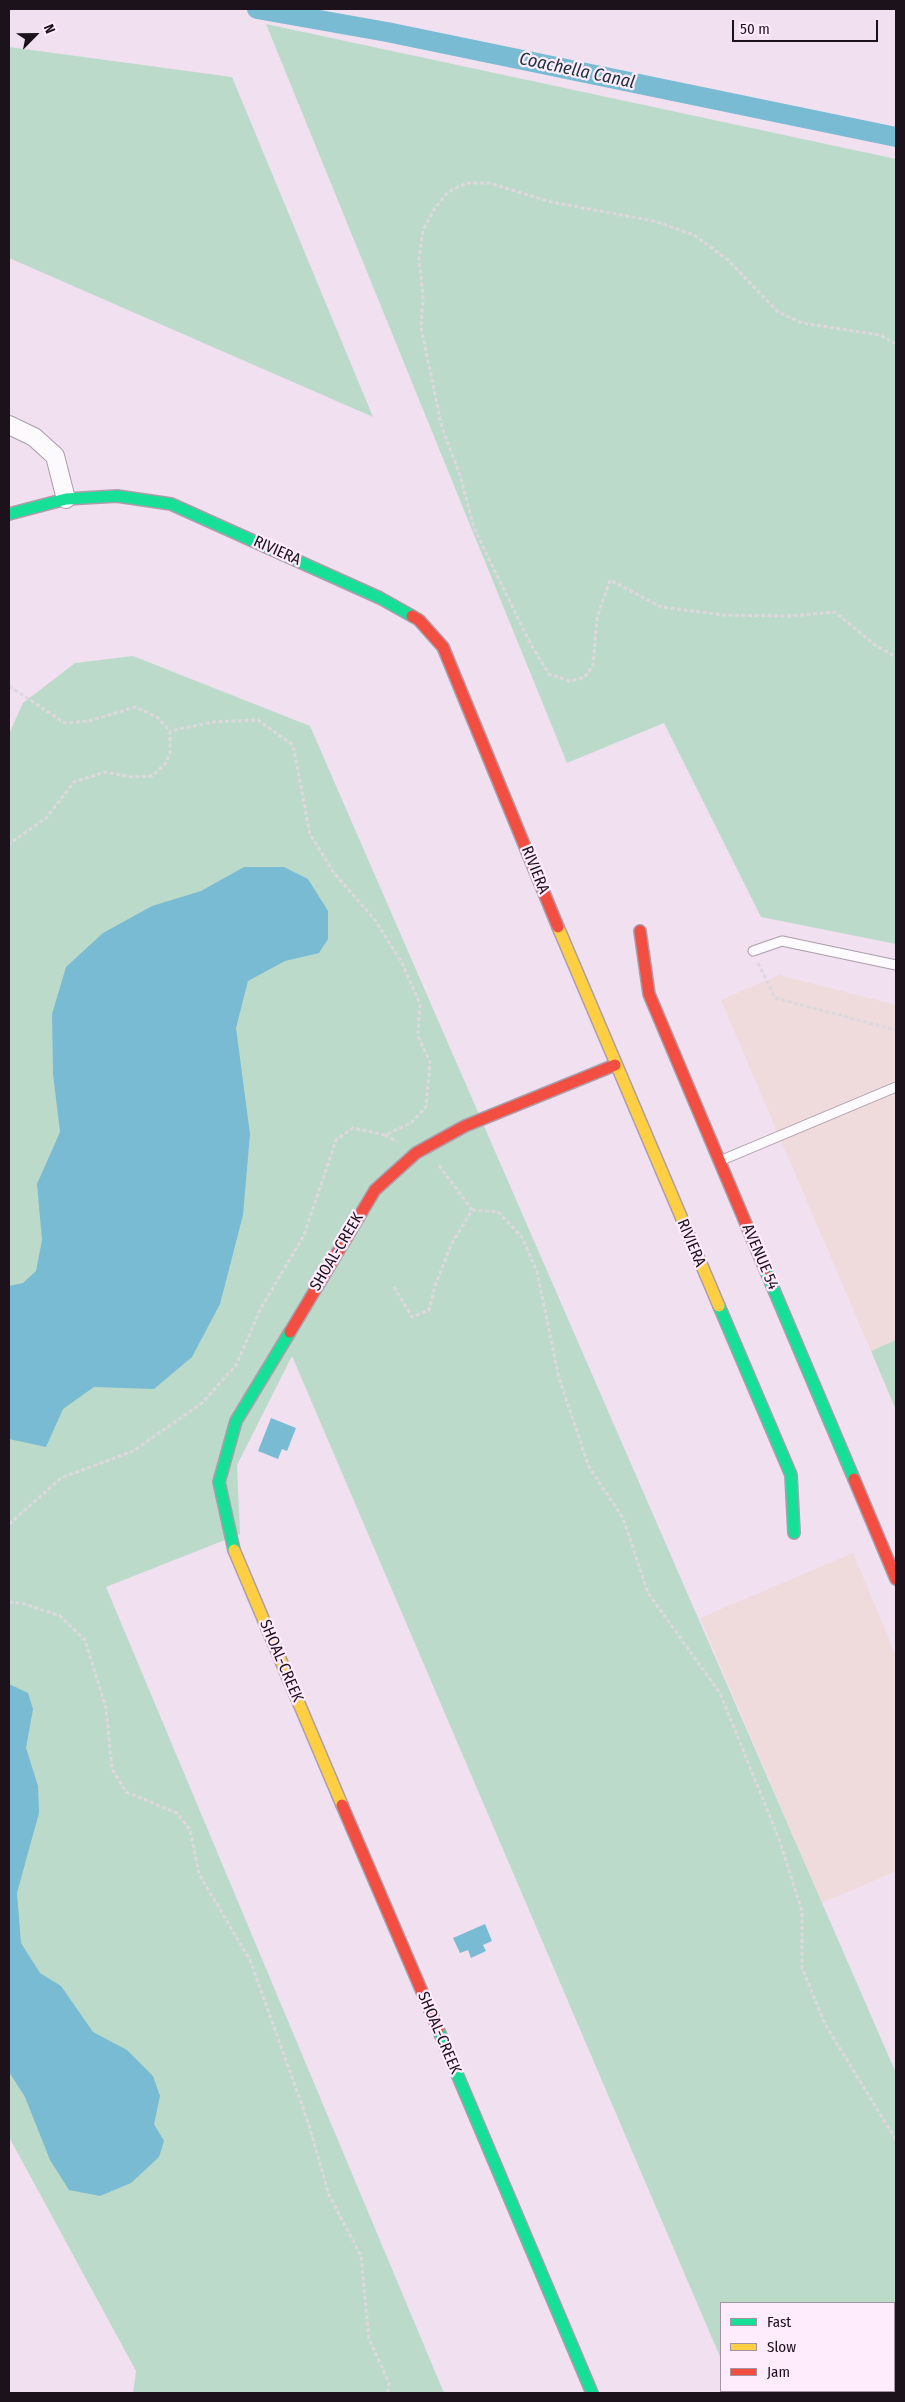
<!DOCTYPE html>
<html>
<head>
<meta charset="utf-8">
<style>
	body { margin:0 }
	#map { position:relative; width:905px; height:2402px; overflow:hidden; background:#f1e0f0; font-family:"Fira Sans Condensed",sans-serif }
	canvas { display:block }
	.frame { position:absolute; inset:0; border:10px solid #1c121c; pointer-events:none }
	.legend { position:absolute; left:720px; top:2302px; width:175px; height:90px; box-sizing:border-box; background:#feebfc; border:1px solid #a494a2; margin:0; padding:6px 9px; list-style:none; font-size:15px; color:#1c121c }
	.legend li { display:flex; align-items:center; gap:10px; height:25px }
	.legend b { width:25px; border:1px solid #a494a2 }
	.north { position:absolute; left:10px; top:10px; width:50px; height:50px; -webkit-text-stroke:4px #feebfc; paint-order:stroke; rotate:67deg; font-size:14px; font-weight:700; line-height:20px; text-align:center; color:#1c121c }
	.north::after { content:''; display:block; margin:auto; width:18px; height:22px; background:#1c121c; clip-path:polygon(50% 0,100% 100%,50% 72%,0 100%) }
	.scale { position:absolute; left:732px; top:20px; width:146px; height:22px; box-sizing:border-box; border:2px solid #1c121c; border-top:0; padding-left:6px; font-size:15px; line-height:18px; white-space:nowrap; color:#1c121c; -webkit-text-stroke:4px #feebfc; paint-order:stroke }
</style>
</head>
<body>
<div id="map">
<canvas width="905" height="2402"></canvas>
<div class="frame"></div>
<ul class="legend">
<li><b style="height:6px;background:#16e098"></b>Fast</li>
<li><b style="height:6px;background:#ffcf43"></b>Slow</li>
<li><b style="height:6px;background:#f24e42"></b>Jam</li>
</ul>
<div class="north">N</div>
<div class="scale">50 m</div>
</div>
<script>
const ctx = document.querySelector('canvas').getContext('2d');
ctx.lineJoin = 'round';
function paint(path, color) { ctx.fillStyle = color; ctx.fill(path, 'evenodd'); }
const shape = rows => new Path2D(rows.map(r => 'M' + r).join(''));
function trace(path, color, width, dash) { ctx.strokeStyle = color; ctx.lineWidth = width; ctx.lineCap = dash ? 'butt' : 'round'; ctx.setLineDash(dash || []); ctx.stroke(path); }
function drawText(font, color, halo, rows, align = 'center') {
  ctx.font = font + ' "Fira Sans Condensed",sans-serif'; ctx.lineWidth = 4.5; ctx.setLineDash([]); ctx.textBaseline = 'middle'; ctx.strokeStyle = halo; ctx.fillStyle = color; for (const [text, x, y, turn = 0] of rows) {
    ctx.save(); ctx.translate(x, y); ctx.rotate((+turn || 0) * Math.PI / 180); ctx.textAlign = isNaN(turn) ? turn : align; if (halo) ctx.strokeText(text, 0, 0); ctx.fillText(text, 0, 0); ctx.restore();
  }
}
paint(shape([
	[779,975,896,1005,896,1340,871,1351,721,1000],
	[853,1553,896,1656,896,1871,822,1903,700,1618]
]), '#efdadc');
paint(shape([
	[266,24,896,159,896,944,761,917,664,723,567,763],
	[9,47,232,77,373,417,9,258],
	[133,656,310,726,896,2073,896,2393,736,2393,735,2391,894,2391,894,2303,721,2303,721,2359,292,1356,237,1465,240,1534,106,1587,444,2393,133,2393,136,2371,9,2137,9,734,23,703,75,663],
	[896,1340,896,1410,871,1351]
]), '#bcdaca');
paint(shape([
	[244,867,284,867,308,879,328,911,328,939,319,953,285,961,248,981,236,1028,250,1134,243,1215,220,1304,192,1357,154,1389,94,1387,63,1409,46,1447,9,1439,9,1286,23,1283,36,1271,42,1240,37,1184,60,1132,53,1074,52,1014,66,967,103,933,152,906,201,891],
	[271,1418,296,1428,287,1451,282,1449,278,1459,258,1451],
	[9,1684,28,1693,33,1709,26,1748,38,1786,39,1813,17,1893,21,1943,40,1973,61,1986,93,2032,127,2050,153,2076,160,2096,154,2124,164,2141,159,2157,131,2183,100,2196,69,2190,50,2160,25,2097,9,2072],
	[485,1924,492,1941,483,1945,486,1951,471,1958,468,1950,460,1953,453,1938]
]), '#79bbd3');
trace(shape([
	[257,9,387,32,896,137]
]), '#79bbd3', 20);
const lane = shape([
	[753,951,782,941,896,965],
	[722,1160,896,1087]
]);
const street = shape([
	[9,425,34,437,55,456,66,499]
]);
const fast = shape([
	[9,514,66,499,117,496,171,504,380,598,412,616],
	[765,1269,854,1479],
	[719,1306,791,1475,794,1533],
	[234,1550,219,1482,236,1421,290,1332],
	[438,2029,592,2393]
]);
const slow = shape([
	[558,927,719,1306],
	[234,1550,342,1805]
]);
const jam = shape([
	[412,616,419,620,443,647,558,927],
	[640,931,649,994,765,1269],
	[290,1332,375,1190,416,1153,465,1126,615,1065],
	[854,1479,896,1579],
	[342,1805,438,2029]
]);
trace(lane, '#ab9daa', 11);
trace(street, '#ab9daa', 20);
trace(fast, '#ab9daa', 14);
trace(slow, '#ab9daa', 14);
trace(jam, '#ab9daa', 14);
trace(shape([
	[896,344,880,335,802,323,778,312,728,260,694,235,654,221,551,202,489,183,467,183,448,192,435,208,423,230,419,258,423,297,421,327,442,428,459,472,474,528,530,643,549,674,570,681,585,677,593,665,597,618,610,580,661,607,724,615,790,616,835,612,875,645,896,657],
	[9,686,65,723,89,721,135,707,157,717,170,731,170,752,166,763,152,776,132,777,105,772,74,782,46,818,9,844],
	[758,963,775,998,896,1030],
	[385,1135,397,1142],
	[472,1210,498,1212,522,1237,537,1272,559,1378,589,1467,623,1518,648,1593,720,1693,779,1839,802,1911,802,1968,825,2024,896,2140],
	[394,1287,412,1317,429,1310,435,1286,451,1245,472,1210,438,1164],
	[9,1524,61,1478,133,1451,202,1403,236,1365,261,1308,304,1235,336,1140,353,1128,385,1135,411,1123,426,1107,430,1062,418,1036,420,1004,402,963,375,920,334,873,310,834,293,745,258,720,213,722,170,731],
	[9,1602,25,1604,60,1616,85,1640,106,1708,112,1769,126,1792,177,1813,190,1830,199,1874,250,1960,308,2122,329,2195,361,2256,369,2339,389,2383,388,2393]
]), '#ddd8dd', 3, [4, 2.5]);
trace(lane, '#fdfafd', 9);
trace(street, '#fdfafd', 18);
trace(fast, '#16e098', 11);
trace(slow, '#ffcf43', 11);
trace(jam, '#f24e42', 11);
drawText('16px', '#1c121c', '#feebfc', [
	["RIVIERA",277,551,24],
	["RIVIERA",535,870,68],
	["RIVIERA",691,1243,67],
	["SHOAL-CREEK",337,1252,-59],
	["AVENUE 54",760,1257,67],
	["SHOAL-CREEK",281,1661,67],
	["SHOAL-CREEK",439,2033,67]
]);
drawText('italic 18px', '#1a3138', '#feebfc', [
	["Coachella Canal",577,71,12]
]);
</script>
</body>
</html>
